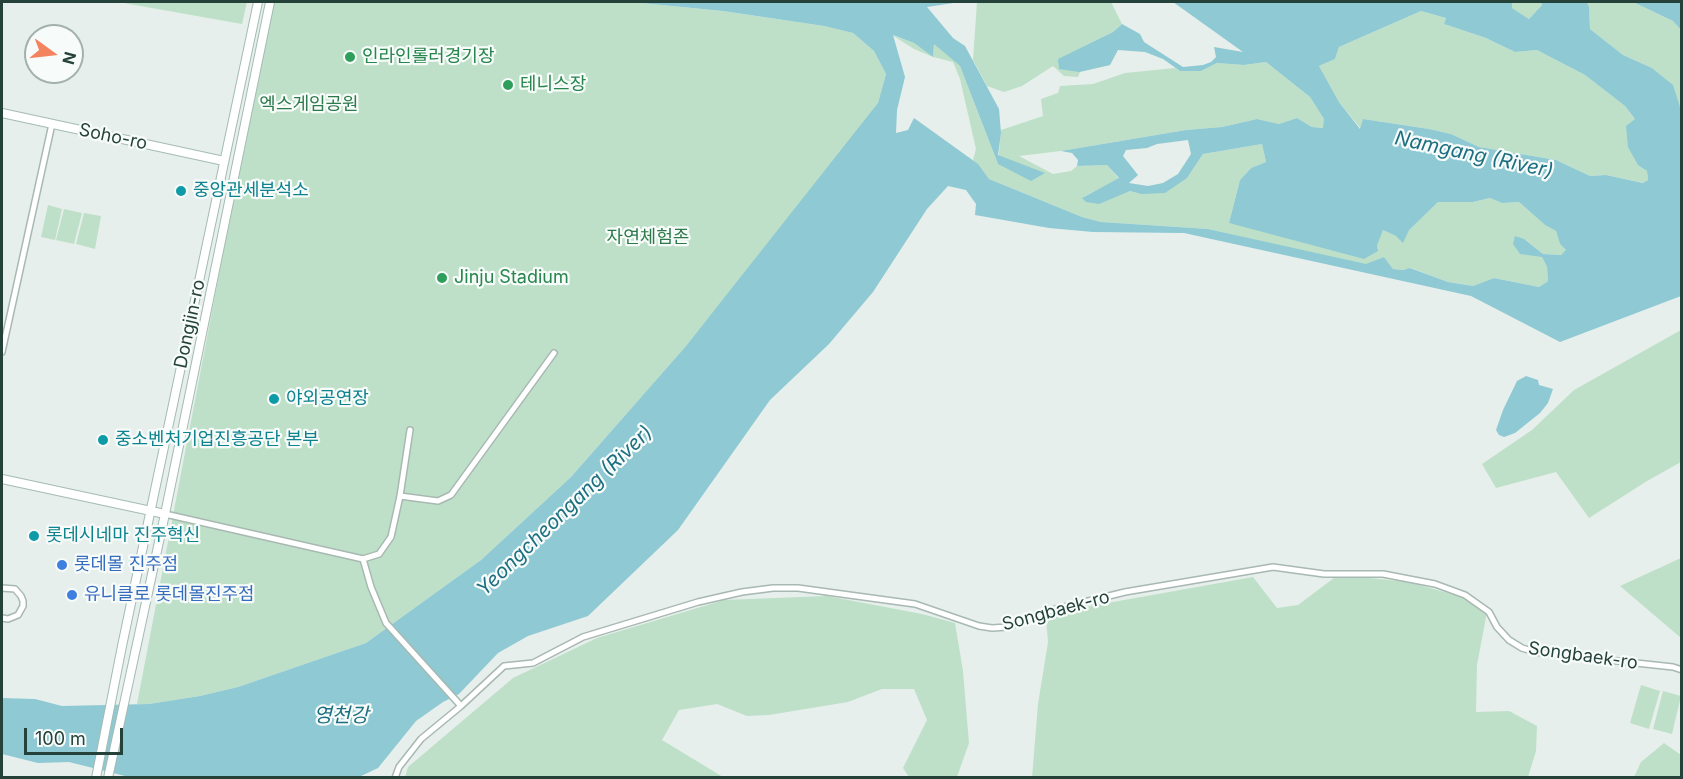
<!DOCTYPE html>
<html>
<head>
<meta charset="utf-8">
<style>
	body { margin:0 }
	#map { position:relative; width:1683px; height:779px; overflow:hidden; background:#e6efeb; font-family:Inter,sans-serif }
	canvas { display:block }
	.frame { position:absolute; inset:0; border:3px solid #24423a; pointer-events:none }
	.north { position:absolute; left:24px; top:24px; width:60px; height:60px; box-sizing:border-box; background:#f7fbf9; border:2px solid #a3b1ad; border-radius:50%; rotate:105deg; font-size:16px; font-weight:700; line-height:24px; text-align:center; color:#24423a }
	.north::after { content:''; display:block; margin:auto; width:21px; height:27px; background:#f4845f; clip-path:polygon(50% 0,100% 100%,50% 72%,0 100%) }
	.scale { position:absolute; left:24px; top:728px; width:99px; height:27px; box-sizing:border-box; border:3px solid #24423a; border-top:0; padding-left:8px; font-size:18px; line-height:21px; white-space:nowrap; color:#24423a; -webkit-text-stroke:4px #f7fbf9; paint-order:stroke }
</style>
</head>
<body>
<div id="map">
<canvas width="1683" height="779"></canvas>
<div class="frame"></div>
<div class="north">N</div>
<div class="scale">100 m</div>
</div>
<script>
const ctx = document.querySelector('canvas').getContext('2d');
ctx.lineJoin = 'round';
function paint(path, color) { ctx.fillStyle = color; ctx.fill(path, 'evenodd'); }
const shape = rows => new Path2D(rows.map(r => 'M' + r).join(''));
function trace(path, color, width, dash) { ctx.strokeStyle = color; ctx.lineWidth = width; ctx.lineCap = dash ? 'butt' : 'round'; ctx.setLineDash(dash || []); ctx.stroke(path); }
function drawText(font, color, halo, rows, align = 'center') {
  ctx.font = font + ' Inter,"Noto Sans KR",sans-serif'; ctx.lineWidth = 4.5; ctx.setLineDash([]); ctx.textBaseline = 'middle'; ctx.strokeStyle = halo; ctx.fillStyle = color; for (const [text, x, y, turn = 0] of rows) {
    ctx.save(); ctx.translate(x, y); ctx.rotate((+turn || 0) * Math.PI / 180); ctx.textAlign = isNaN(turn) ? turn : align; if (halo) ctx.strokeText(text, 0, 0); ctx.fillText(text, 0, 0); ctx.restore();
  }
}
paint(shape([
	[118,2,247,2,242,24],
	[271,2,631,2,723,11,824,26,853,33,874,51,886,74,878,103,867,120,686,346,571,477,481,560,366,643,238,687,200,696,149,704,137,704],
	[977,2,1111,2,1122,24,1113,32,1059,59,1110,65,1080,72,1078,77,1064,76,1053,66,1022,86,1004,92,987,86,973,60],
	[1512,2,1541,2,1542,5,1529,19,1512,8],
	[1587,2,1633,2,1673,21,1681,30,1681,110,1672,85,1652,68,1623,55,1590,29,1589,7],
	[1421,11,1446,18,1444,24,1486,38,1515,52,1537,50,1585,75,1625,106,1635,119,1638,164,1647,171,1648,180,1644,183,1606,175,1590,176,1556,160,1479,147,1451,134,1429,129,1363,119,1361,129,1339,102,1319,66,1335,59,1339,47],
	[892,35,914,43,933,57,934,43,960,66,998,164,1001,130,1043,116,1041,99,1058,93,1060,86,1093,84,1125,73,1175,68,1180,71,1201,71,1217,63,1244,65,1266,62,1310,97,1324,119,1324,128,1312,127,1297,118,1279,124,1257,119,1222,127,1186,130,1061,151,1019,156,1053,174,1071,171,1077,166,1107,165,1119,179,1083,197,1115,196,1130,191,1141,194,1187,178,1203,154,1262,144,1266,162,1251,168,1240,180,1229,223,1377,246,1383,230,1396,236,1408,230,1438,202,1473,202,1490,198,1502,203,1519,202,1545,225,1556,231,1560,244,1567,251,1561,255,1543,254,1524,239,1542,257,1547,267,1548,281,1539,287,1494,278,1473,286,1448,282,1411,268,1403,270,1393,269,1384,257,1366,265,1208,229,1101,222,1082,217,989,179,973,160,976,149,960,79,953,62,933,57,914,49],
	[48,205,62,209,55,240,41,237],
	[64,209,82,213,74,244,56,240],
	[84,213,101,216,95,249,76,244],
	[1681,330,1681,462,1647,481,1589,518,1556,472,1496,488,1482,464,1532,430,1574,390],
	[1681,558,1681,638,1620,586],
	[1338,575,1409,582,1469,599,1487,612,1477,665,1476,712,1509,711,1537,726,1536,751,1528,777,1032,778,1038,704,1048,642,1046,618,1085,607,1253,577,1277,608,1298,605],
	[827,596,922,614,955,623,963,671,969,743,957,777,909,777,903,768,927,720,914,689,882,689,848,702,769,715,747,716,717,704,679,710,662,740,723,777,405,777,408,767,513,678,597,638,724,600],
	[1641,685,1660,691,1649,729,1630,723],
	[1663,691,1681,696,1672,734,1653,729],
	[1664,743,1681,755,1681,777,1634,777,1641,762],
	[125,776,286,777,288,777,124,778]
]), '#bfe0c8');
paint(shape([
	[631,2,960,2,927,7,953,38,965,46,999,109,1001,133,998,155,1045,173,1031,181,998,164,960,66,934,44,933,57,914,43,893,35,905,77,897,110,896,133,908,130,914,118,978,164,989,179,1082,217,1101,222,1208,229,1366,264,1384,257,1393,269,1403,270,1410,268,1448,282,1473,286,1494,278,1539,287,1548,281,1547,267,1542,257,1520,254,1513,244,1515,236,1524,239,1543,254,1561,255,1566,250,1560,244,1556,231,1545,225,1519,202,1502,203,1490,198,1473,202,1438,202,1409,230,1403,243,1396,236,1383,230,1377,246,1378,251,1364,259,1229,223,1240,180,1251,168,1266,162,1262,144,1203,154,1187,178,1165,193,1141,194,1130,191,1099,204,1086,202,1082,198,1119,178,1107,165,1077,166,1078,160,1072,153,1061,151,1186,130,1222,127,1257,119,1279,124,1297,118,1312,127,1323,128,1324,119,1310,97,1266,62,1244,65,1217,63,1201,71,1180,71,1163,59,1145,52,1118,50,1110,65,1079,72,1059,69,1058,59,1113,32,1122,24,1140,34,1144,42,1183,67,1203,65,1211,62,1216,57,1214,47,1243,52,1173,2,1512,2,1512,8,1529,19,1542,5,1541,2,1587,2,1589,7,1590,29,1623,55,1652,68,1673,85,1681,110,1681,296,1560,342,1471,296,1184,233,1093,232,1049,228,975,215,976,204,966,190,948,186,927,209,873,292,829,344,770,400,678,530,588,616,528,636,498,653,459,694,443,702,416,721,378,768,359,777,125,776,69,762,38,763,2,754,2,698,35,699,62,706,149,704,200,696,238,687,366,643,481,560,571,477,686,346,878,103,886,74,874,51,853,33,824,26,723,11],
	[1421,11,1446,18,1444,24,1486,38,1515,52,1537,50,1585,75,1625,106,1635,119,1626,126,1628,147,1638,165,1647,171,1648,180,1643,183,1606,175,1590,176,1556,160,1479,147,1451,134,1429,129,1363,119,1360,129,1339,102,1319,66,1335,59,1339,47],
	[1188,140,1191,154,1178,174,1163,183,1148,186,1129,183,1138,175,1123,156,1126,150,1147,148,1157,144],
	[1633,2,1681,2,1681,30,1673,21],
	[1526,376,1538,380,1539,385,1553,389,1548,403,1540,413,1515,433,1504,437,1499,435,1496,430,1503,410,1517,381]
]), '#8ec9d4');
const street = shape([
	[2,352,52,124],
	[400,496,438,501,451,495,554,353],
	[165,514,363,559,379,554,391,537,400,496,410,430],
	[363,559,371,587,386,623,461,706],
	[2,588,15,589,21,596,23,601,23,606,18,615,8,619,2,618],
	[395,778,399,767,421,739,461,706,504,666,533,663,583,637,698,602,742,592,773,588,798,588,915,604,979,626,992,628,1008,627,1048,611,1125,592,1273,567,1324,574,1383,574,1435,584,1465,595,1489,612,1497,627,1509,640,1522,648,1535,652,1673,667,1682,670]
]);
const secondary = shape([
	[2,113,224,161],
	[2,479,165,514],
	[96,778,122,646,258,2],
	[108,778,165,514,270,2]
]);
trace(street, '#a8b8b2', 8);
trace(secondary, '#a4bbb3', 10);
trace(street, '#fff', 5);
trace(secondary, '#fff', 8);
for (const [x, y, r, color] of [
	[350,57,6,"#2e9e5b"],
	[508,85,6,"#2e9e5b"],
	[181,191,6,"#0f9aa8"],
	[442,278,6,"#2e9e5b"],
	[274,399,6,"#0f9aa8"],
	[103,440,6,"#0f9aa8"],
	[34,536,6,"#0f9aa8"],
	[62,565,6,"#3f7fe0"],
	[72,595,6,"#3f7fe0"]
]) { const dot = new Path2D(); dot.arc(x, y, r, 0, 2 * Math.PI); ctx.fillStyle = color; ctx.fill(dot); trace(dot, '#f7fbf9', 2); }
drawText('18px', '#27864d', '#f7fbf9', [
	["인라인롤러경기장",362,57],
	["테니스장",520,85],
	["Jinju Stadium",454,278]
], 'left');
drawText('18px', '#2d7a4b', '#f7fbf9', [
	["엑스게임공원",309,105],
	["자연체험존",648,238]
]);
drawText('18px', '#24423a', '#f7fbf9', [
	["Soho-ro",113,137,12],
	["Dongjin-ro",190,324,-78],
	["Songbaek-ro",1056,611,-15],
	["Songbaek-ro",1583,656,8]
]);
drawText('18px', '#0d838f', '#f7fbf9', [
	["중앙관세분석소",193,191],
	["야외공연장",286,399],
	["중소벤처기업진흥공단 본부",115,440],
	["롯데시네마 진주혁신",46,536]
], 'left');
drawText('18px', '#366cbe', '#f7fbf9', [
	["롯데몰 진주점",74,565],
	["유니클로 롯데몰진주점",84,595]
], 'left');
drawText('italic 20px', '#1c6f80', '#f7fbf9', [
	["Namgang (River)",1474,155,12],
	["Yeongcheongang (River)",565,511,-44],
	["영천강",341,716]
]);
</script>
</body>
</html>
